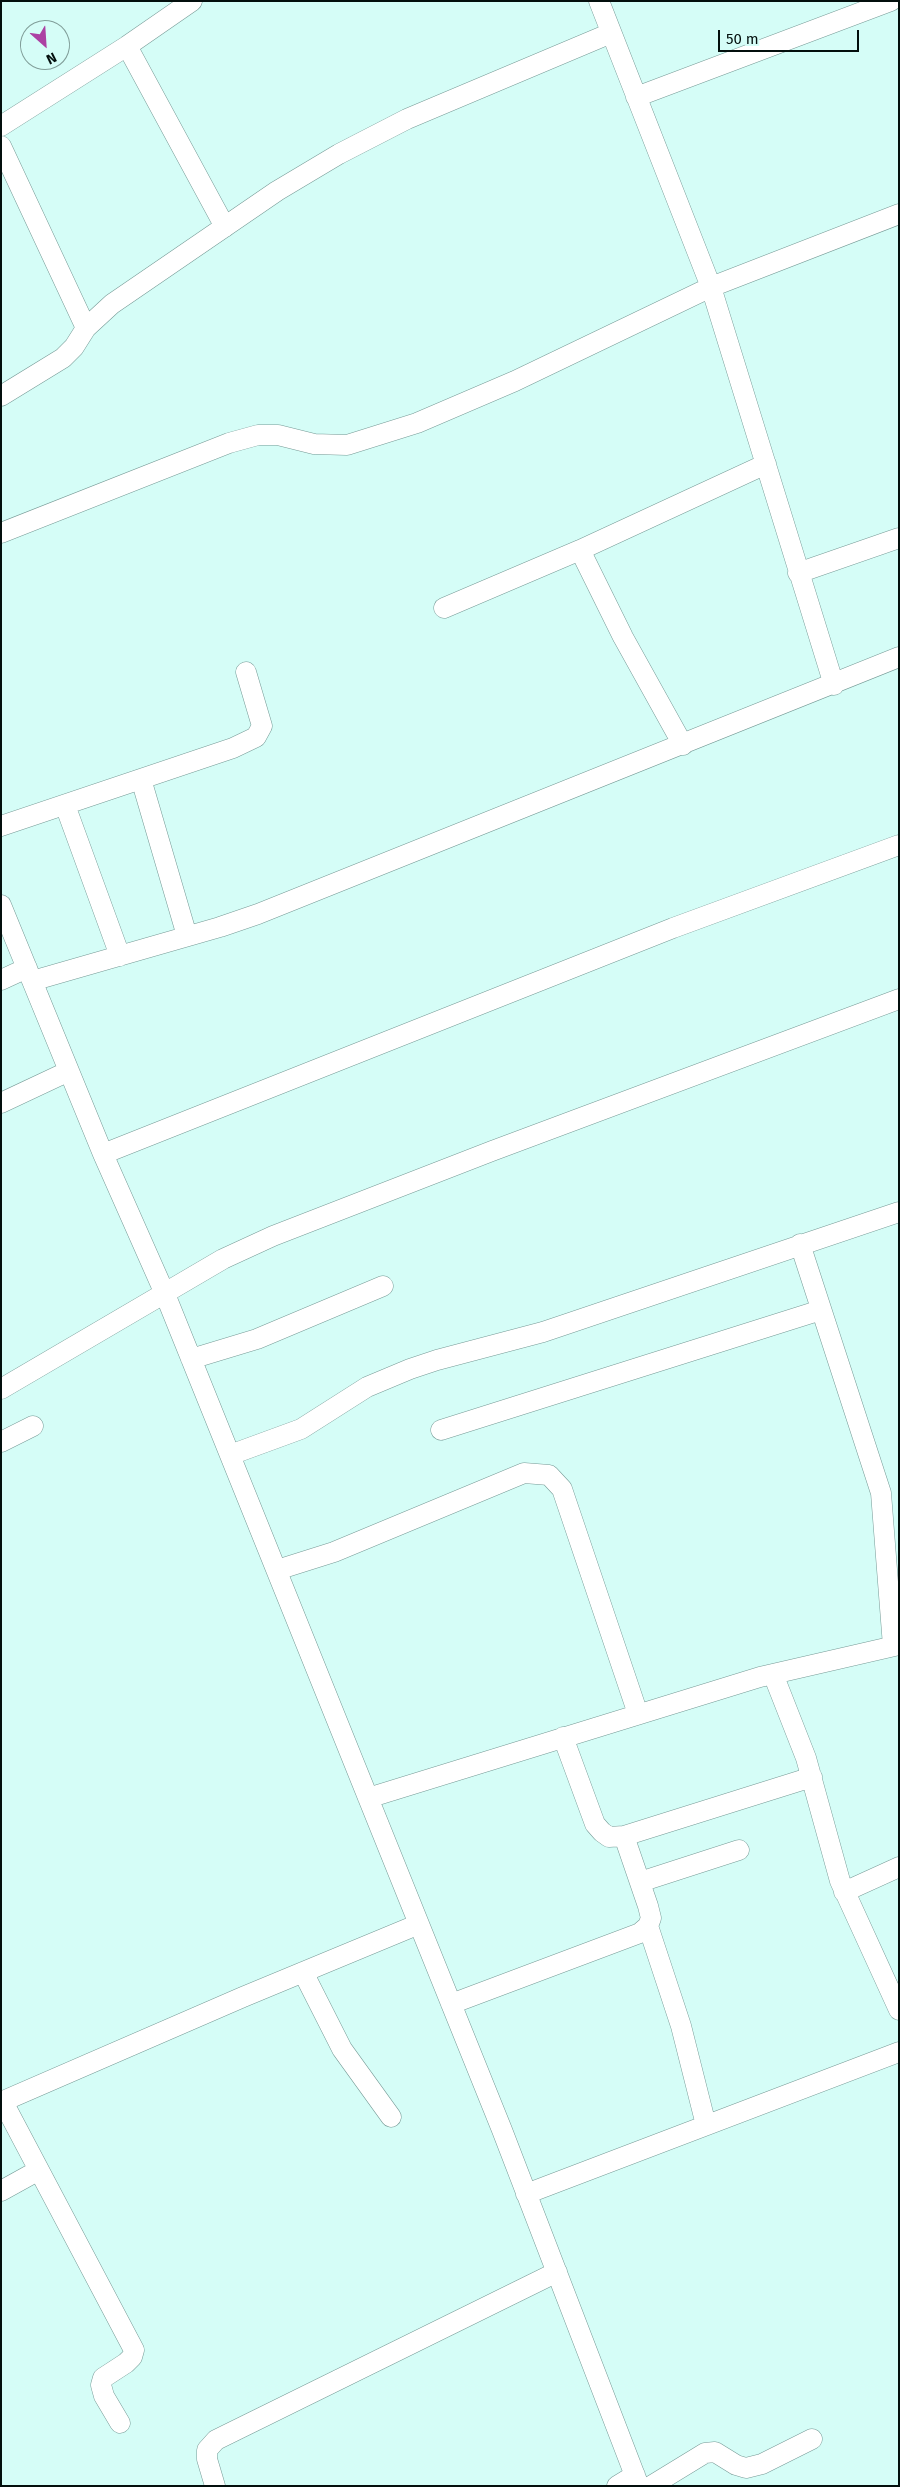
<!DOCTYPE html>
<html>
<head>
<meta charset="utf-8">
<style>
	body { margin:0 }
	#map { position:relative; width:900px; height:2487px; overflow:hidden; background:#d5fdf7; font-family:"Fira Sans",sans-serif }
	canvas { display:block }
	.frame { position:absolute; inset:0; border:2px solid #030f0d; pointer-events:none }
	.north { position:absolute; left:20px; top:20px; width:50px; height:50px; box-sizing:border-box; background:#d5fdf7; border:1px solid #819e99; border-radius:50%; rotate:154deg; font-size:14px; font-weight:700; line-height:20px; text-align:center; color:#030f0d }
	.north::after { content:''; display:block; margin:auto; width:18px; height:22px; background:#ac41a3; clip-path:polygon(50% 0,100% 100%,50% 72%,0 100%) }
	.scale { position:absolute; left:718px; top:30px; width:141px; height:22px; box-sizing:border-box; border:2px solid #030f0d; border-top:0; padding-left:6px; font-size:15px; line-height:18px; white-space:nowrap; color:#030f0d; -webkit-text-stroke:4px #d5fdf7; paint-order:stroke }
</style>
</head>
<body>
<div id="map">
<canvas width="900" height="2487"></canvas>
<div class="frame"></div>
<div class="north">N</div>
<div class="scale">50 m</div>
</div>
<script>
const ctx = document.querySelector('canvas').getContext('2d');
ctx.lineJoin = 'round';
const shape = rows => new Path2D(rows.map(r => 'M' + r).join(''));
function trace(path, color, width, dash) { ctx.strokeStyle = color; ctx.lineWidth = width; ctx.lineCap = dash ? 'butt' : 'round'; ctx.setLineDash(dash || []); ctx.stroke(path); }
const minor = shape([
	[599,1,711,287,834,685],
	[127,46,225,227],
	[636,97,891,1],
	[1,126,127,46,192,1],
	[1,146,86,328],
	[1,396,63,358,74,347,86,328,112,304,277,191,339,154,407,119,611,33],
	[1,533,229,443,258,435,278,435,314,444,347,445,417,423,515,381,711,287,899,214],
	[580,550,623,637,683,745],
	[798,573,899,538],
	[444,608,580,550,766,464],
	[141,779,187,936],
	[65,805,120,956],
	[1,826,233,748,256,737,262,726,246,672],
	[1,905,103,1154,165,1294,502,2130,639,2486],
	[1,980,27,968],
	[32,981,220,927,258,914,899,657],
	[1,1103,69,1071],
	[103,1154,673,928,899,845],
	[800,1244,881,1493,893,1646],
	[191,1359,257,1339,383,1286],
	[1,1389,223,1259,273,1236,492,1151,899,999],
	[441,1430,821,1310],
	[1,1442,33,1426],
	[230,1455,301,1429,367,1387,410,1369,437,1360,543,1332,899,1212],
	[277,1570,334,1552,524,1473,549,1475,562,1489,638,1714],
	[773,1674,806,1758,840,1881,899,2010],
	[563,1737,595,1824,602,1832,609,1837,624,1836,812,1777],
	[368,1798,760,1677,899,1645],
	[640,1882,739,1850],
	[844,1892,899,1867],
	[648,1926,681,2026,706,2125],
	[303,1972,342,2049,391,2117],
	[451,2004,640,1933,648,1926,651,1918,648,1906,624,1836],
	[1,2102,243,1997,419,1924],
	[3,2102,134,2350,132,2357,126,2363,103,2378,101,2385,104,2396,120,2423],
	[1,2191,39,2170],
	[526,2194,899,2052],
	[215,2486,207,2459,207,2450,216,2440,557,2272],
	[617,2486,635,2475],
	[651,2486,705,2453,715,2452,736,2465,746,2468,762,2464,812,2439]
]);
trace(minor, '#769a96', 21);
trace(minor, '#fff', 20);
</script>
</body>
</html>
